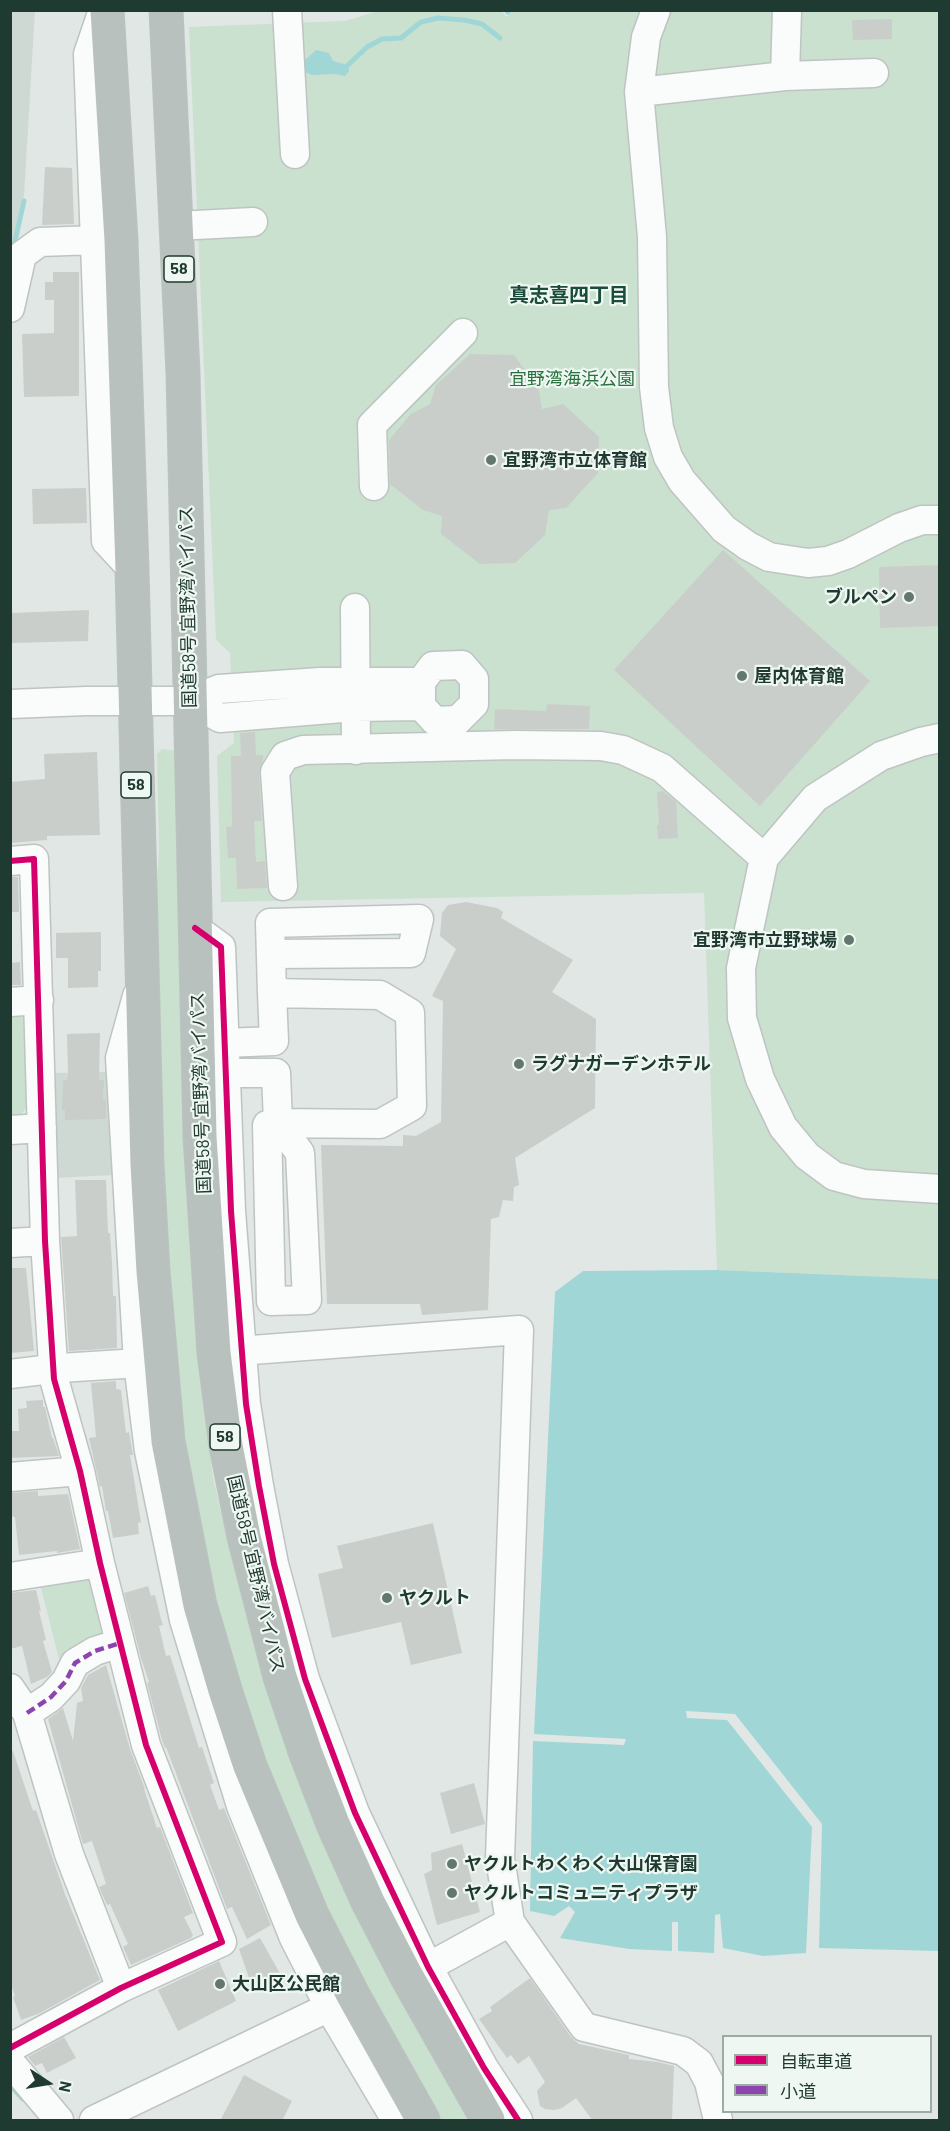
<!DOCTYPE html>
<html>
<head>
<meta charset="utf-8">
<style>
	body { margin:0 }
	#map { position:relative; width:950px; height:2131px; overflow:hidden; background:#e1e7e4; font-family:Barlow,"Noto Sans JP",sans-serif }
	canvas { display:block }
	.frame { position:absolute; inset:0; border:12px solid #1f3a30; pointer-events:none }
	.legend { position:absolute; left:722px; top:2035px; width:210px; height:78px; box-sizing:border-box; background:#eff7f2; border:2px solid #9caba4; margin:0; padding:8px 10px; list-style:none; font-size:18px; color:#1f3a30 }
	.legend li { display:flex; align-items:center; gap:12px; height:30px }
	.legend b { width:30px; border:2px solid #9caba4 }
	.north { position:absolute; left:18px; top:2053px; width:60px; height:60px; -webkit-text-stroke:4px #eff7f2; paint-order:stroke; rotate:102deg; font-size:16px; font-weight:700; line-height:24px; text-align:center; color:#1f3a30 }
	.north::after { content:''; display:block; margin:auto; width:21px; height:27px; background:#1f3a30; clip-path:polygon(50% 0,100% 100%,50% 72%,0 100%) }
</style>
</head>
<body>
<div id="map">
<canvas width="950" height="2131"></canvas>
<div class="frame"></div>
<ul class="legend">
<li><b style="height:8px;background:#d6006c"></b>自転車道</li>
<li><b style="height:8px;background:#8e44ad"></b>小道</li>
</ul>
<div class="north">N</div>
</div>
<script>
const ctx = document.querySelector('canvas').getContext('2d');
ctx.lineJoin = 'round';
function paint(path, color) { ctx.fillStyle = color; ctx.fill(path, 'evenodd'); }
const shape = rows => new Path2D(rows.map(r => 'M' + r).join(''));
function trace(path, color, width, dash) { ctx.strokeStyle = color; ctx.lineWidth = width; ctx.lineCap = dash ? 'butt' : 'round'; ctx.setLineDash(dash || []); ctx.stroke(path); }
function drawText(font, color, halo, rows, align = 'center') {
  ctx.font = font + ' Barlow,"Noto Sans JP",sans-serif'; ctx.lineWidth = 4.5; ctx.setLineDash([]); ctx.textBaseline = 'middle'; ctx.strokeStyle = halo; ctx.fillStyle = color; for (const [text, x, y, turn = 0] of rows) {
    ctx.save(); ctx.translate(x, y); ctx.rotate((+turn || 0) * Math.PI / 180); ctx.textAlign = isNaN(turn) ? turn : align; if (halo) ctx.strokeText(text, 0, 0); ctx.fillText(text, 0, 0); ctx.restore();
  }
}
paint(shape([
	[11,11,35,11,24,195,11,266],
	[108,1072,113,1175,55,1178,56,1073]
]), '#cfd9d3');
paint(shape([
	[382,10,501,10,506,17,515,10,939,11,939,1279,717,1270,704,893,221,902,217,756,234,743,230,653,216,640,189,27,345,21],
	[162,749,177,751,197,1346,213,1477,227,1539,243,1597,474,2120,440,2120,378,2010,325,1906,298,1846,252,1728,217,1607,188,1481,167,1272,154,935,159,850,157,754],
	[26,1014,28,1104,17,1122,11,1123,11,1015],
	[92,1572,108,1635,62,1671,39,1580]
]), '#cae1cf');
paint(shape([
	[316,50,329,53,333,61,348,65,349,71,345,76,335,74,312,75,305,72,303,66,305,60],
	[717,1270,939,1279,939,1951,819,1948,822,1824,735,1714,686,1711,687,1718,727,1720,812,1827,806,1953,763,1956,723,1948,720,1914,715,1915,714,1953,678,1951,678,1922,672,1922,672,1951,629,1949,560,1938,575,1912,569,1906,554,1916,530,1911,533,1741,624,1745,626,1739,534,1734,555,1292,583,1271]
]), '#a1d6d7');
trace(shape([
	[506,10,508,12,510,10],
	[348,65,367,47,382,39,401,38,421,22,438,18,464,20,482,24,500,38],
	[13,250,24,201],
	[10,2085,23,2099]
]), '#a1d6d7', 5);
paint(shape([
	[892,19,892,39,853,40,852,20],
	[45,167,72,168,74,224,42,225],
	[53,272,79,272,79,396,24,397,22,334,54,333,54,300,45,300,45,282,53,282],
	[470,354,514,355,539,390,542,409,563,404,599,437,598,473,566,508,549,510,545,535,515,563,480,564,441,534,442,516,423,510,390,484,389,440,411,414,430,404,436,385],
	[86,488,87,523,33,524,32,489],
	[723,550,870,681,760,806,614,670],
	[939,565,939,626,880,628,879,567],
	[89,610,88,641,11,643,12,613],
	[547,704,590,706,589,729,494,729,495,709,546,711],
	[255,732,256,755,263,755,263,759,259,773,262,821,254,821,256,862,265,861,267,888,237,889,236,858,228,858,226,827,232,826,231,756,241,756,240,733],
	[97,752,100,835,47,836,47,840,10,843,10,782,45,779,44,754],
	[663,791,676,802,678,838,658,839,657,825,659,825,657,792],
	[10,877,18,877,19,912,10,912],
	[466,902,497,908,503,912,501,918,573,960,552,992,596,1019,595,1108,515,1158,519,1185,514,1187,513,1201,503,1200,499,1217,491,1219,488,1310,422,1315,420,1304,327,1304,321,1145,403,1146,403,1135,416,1136,441,1122,443,1001,432,996,456,949,440,936,442,913,448,905],
	[101,932,101,971,98,971,98,987,68,988,68,958,56,958,56,933],
	[20,962,21,985,10,985,10,963],
	[100,1033,99,1080,104,1080,103,1099,106,1100,106,1119,65,1120,65,1110,62,1110,63,1081,67,1080,68,1075,67,1034],
	[75,1180,106,1180,108,1233,110,1233,112,1263,113,1296,116,1296,117,1348,69,1351,61,1237,77,1236],
	[10,1268,26,1268,34,1351,10,1353],
	[116,1381,116,1389,121,1390,126,1433,129,1432,133,1455,130,1455,141,1522,138,1523,139,1534,113,1538,108,1511,106,1511,102,1486,100,1487,89,1438,96,1437,91,1383],
	[43,1400,43,1407,45,1407,52,1438,53,1438,59,1456,10,1458,10,1431,19,1431,18,1409,27,1408,26,1401],
	[38,1491,38,1496,68,1494,80,1549,57,1553,57,1551,19,1555,15,1517,10,1516,10,1493],
	[433,1523,462,1653,411,1665,401,1622,332,1638,318,1574,343,1568,337,1546],
	[148,1586,151,1596,155,1595,161,1619,163,1625,159,1626,166,1656,170,1655,199,1748,202,1747,214,1783,210,1785,219,1810,224,1808,271,1925,247,1939,232,1907,227,1909,166,1747,165,1748,162,1740,147,1683,149,1682,141,1658,124,1593],
	[36,1590,41,1611,39,1611,46,1640,43,1641,52,1672,47,1677,31,1684,22,1646,10,1649,10,1593],
	[106,1665,130,1749,145,1789,144,1789,157,1828,160,1827,193,1913,184,1917,193,1935,191,1938,131,1965,123,1947,128,1944,110,1904,107,1905,99,1887,106,1884,92,1841,83,1844,48,1719,63,1708,73,1741,77,1703,83,1701,81,1688,88,1675],
	[13,1751,33,1811,36,1810,65,1894,100,1980,40,2013,21,2020,13,1997,15,1996,10,1982,10,1752],
	[474,1783,485,1824,451,1834,440,1793],
	[462,1844,480,1912,437,1925,424,1874,432,1870,431,1853],
	[260,1938,282,1977,254,1992,239,1949],
	[219,1961,236,2001,178,2031,158,1990],
	[530,1978,571,2037,579,2044,629,2055,629,2059,658,2062,674,2066,672,2121,593,2121,576,2098,562,2108,554,2110,545,2109,540,2106,537,2091,545,2082,529,2056,518,2064,511,2055,507,2058,479,2019,492,2011,490,2007],
	[64,2037,76,2058,47,2073,42,2063,35,2066,28,2057],
	[244,2075,292,2101,282,2121,220,2121]
]), '#c9cecb');
const minor = shape([
	[103,10,88,54,106,541,132,569],
	[287,10,295,154],
	[656,10,646,37,639,92,652,237,654,387,659,428,668,457,682,481,724,529,748,546,769,557,808,563,828,561,848,554,899,528,922,520,940,520],
	[785,76,787,10],
	[639,92,785,76,874,73],
	[177,226,253,222],
	[10,308,22,255,40,242,96,240],
	[374,486,372,425,463,333],
	[355,608,356,750],
	[462,665,474,679,474,704,458,720,435,721,421,706,421,682,433,666,462,665],
	[189,701,220,718,355,707,421,706],
	[10,704,86,701,189,701,219,689,320,682,421,682],
	[940,738,921,742,881,756,815,798,764,858,741,968,742,1018,760,1079,783,1127,807,1156,834,1176,864,1184,940,1189],
	[10,861,34,859,45,1241,54,1379,80,1471,100,1563,146,1745,222,1942,121,1988,10,2048],
	[283,886,275,772,285,756,303,750,515,745,601,746,623,750,662,768,764,858],
	[195,928,221,947,231,1211,246,1404,259,1486,274,1564,305,1679,355,1813,428,1967,484,2068,518,2120],
	[271,954,411,953,419,919,270,923,272,993],
	[137,996,120,1058,138,1363,149,1451,184,1620,241,1806,294,1938,333,2014,396,2120],
	[10,1002,39,1000],
	[224,1043,274,1041,272,993,380,995,410,1013,412,1106,380,1124,278,1123,276,1073,225,1073],
	[278,1123,300,1153,307,1300,271,1301,267,1125,278,1123],
	[10,1130,42,1128],
	[10,1243,45,1241],
	[225,1352,519,1330,500,1858,510,1922,428,1967],
	[10,1374,60,1368,155,1362],
	[10,1477,80,1471],
	[10,1577,100,1563],
	[10,1688,27,1713,69,1854,121,1988],
	[27,1713,51,1697,66,1681,75,1663,95,1651,120,1643],
	[510,1922,584,2027,683,2051,699,2063,709,2082,718,2120],
	[10,2062,59,2120],
	[94,2120,346,1999]
]);
const highway = shape([
	[107,10,121,240,132,569,147,1164,153,1271,168,1441,200,1605,225,1690,250,1766,312,1915,353,1995,423,2120],
	[166,10,183,373,200,1137,214,1353,226,1446,244,1537,280,1677,306,1754,333,1824,368,1902,407,1977,488,2120]
]);
trace(minor, '#bec4c1', 31);
trace(highway, '#bbc4c0', 35);
trace(minor, '#fafbfb', 28);
trace(highway, '#b9c1bf', 33);
trace(shape([
	[27,1713,51,1697,66,1681,75,1663,95,1651,120,1643]
]), '#8e44ad', 4.5, [9, 4.5]);
trace(shape([
	[10,861,34,859,45,1241,54,1379,80,1471,100,1563,146,1745,222,1942,121,1988,10,2048],
	[195,928,221,947,231,1211,246,1404,259,1486,274,1564,305,1679,355,1813,428,1967,484,2068,518,2120]
]), '#d6006c', 6);
for (const [x, y, r, color] of [
	[491,460,6,"#63776f"],
	[909,597,6,"#63776f"],
	[742,676,6,"#63776f"],
	[849,940,6,"#63776f"],
	[519,1064,6,"#63776f"],
	[387,1598,6,"#63776f"],
	[452,1864,6,"#63776f"],
	[452,1893,6,"#63776f"],
	[220,1984,6,"#63776f"]
]) { const dot = new Path2D(); dot.arc(x, y, r, 0, 2 * Math.PI); ctx.fillStyle = color; ctx.fill(dot); trace(dot, '#eff7f2', 2); }
for (const [x, y, w] of [
	[179,269,30],
	[136,785,30],
	[225,1437,30]
]) { const box = new Path2D(); box.roundRect(x - w / 2, y - 13, w, 26, 4.5); ctx.fillStyle = '#eff7f2'; ctx.fill(box); trace(box, '#1f3a30', 1.5); }
drawText('bold 16px', '#1f3a30', null, [
	["58",179,269],
	["58",136,785],
	["58",225,1437]
]);
drawText('18px', '#29723d', '#eff7f2', [
	["宜野湾海浜公園",572,379]
]);
drawText('bold 18px', '#1f3a30', '#eff7f2', [
	["宜野湾市立体育館",503,460],
	["ブルペン",897,597,"right"],
	["屋内体育館",754,676],
	["宜野湾市立野球場",837,940,"right"],
	["ラグナガーデンホテル",531,1064],
	["ヤクルト",399,1598],
	["ヤクルトわくわく大山保育園",464,1864],
	["ヤクルトコミュニティプラザ",464,1893],
	["大山区公民館",232,1984]
], 'left');
drawText('18px', '#1f3a30', '#eff7f2', [
	["国道58号 宜野湾バイパス",188,607,-91],
	["国道58号 宜野湾バイパス",201,1093,-92],
	["国道58号 宜野湾バイパス",256,1574,77]
]);
drawText('bold 20px', '#1b4c3b', '#eff7f2', [
	["真志喜四丁目",569,295]
]);
</script>
</body>
</html>
